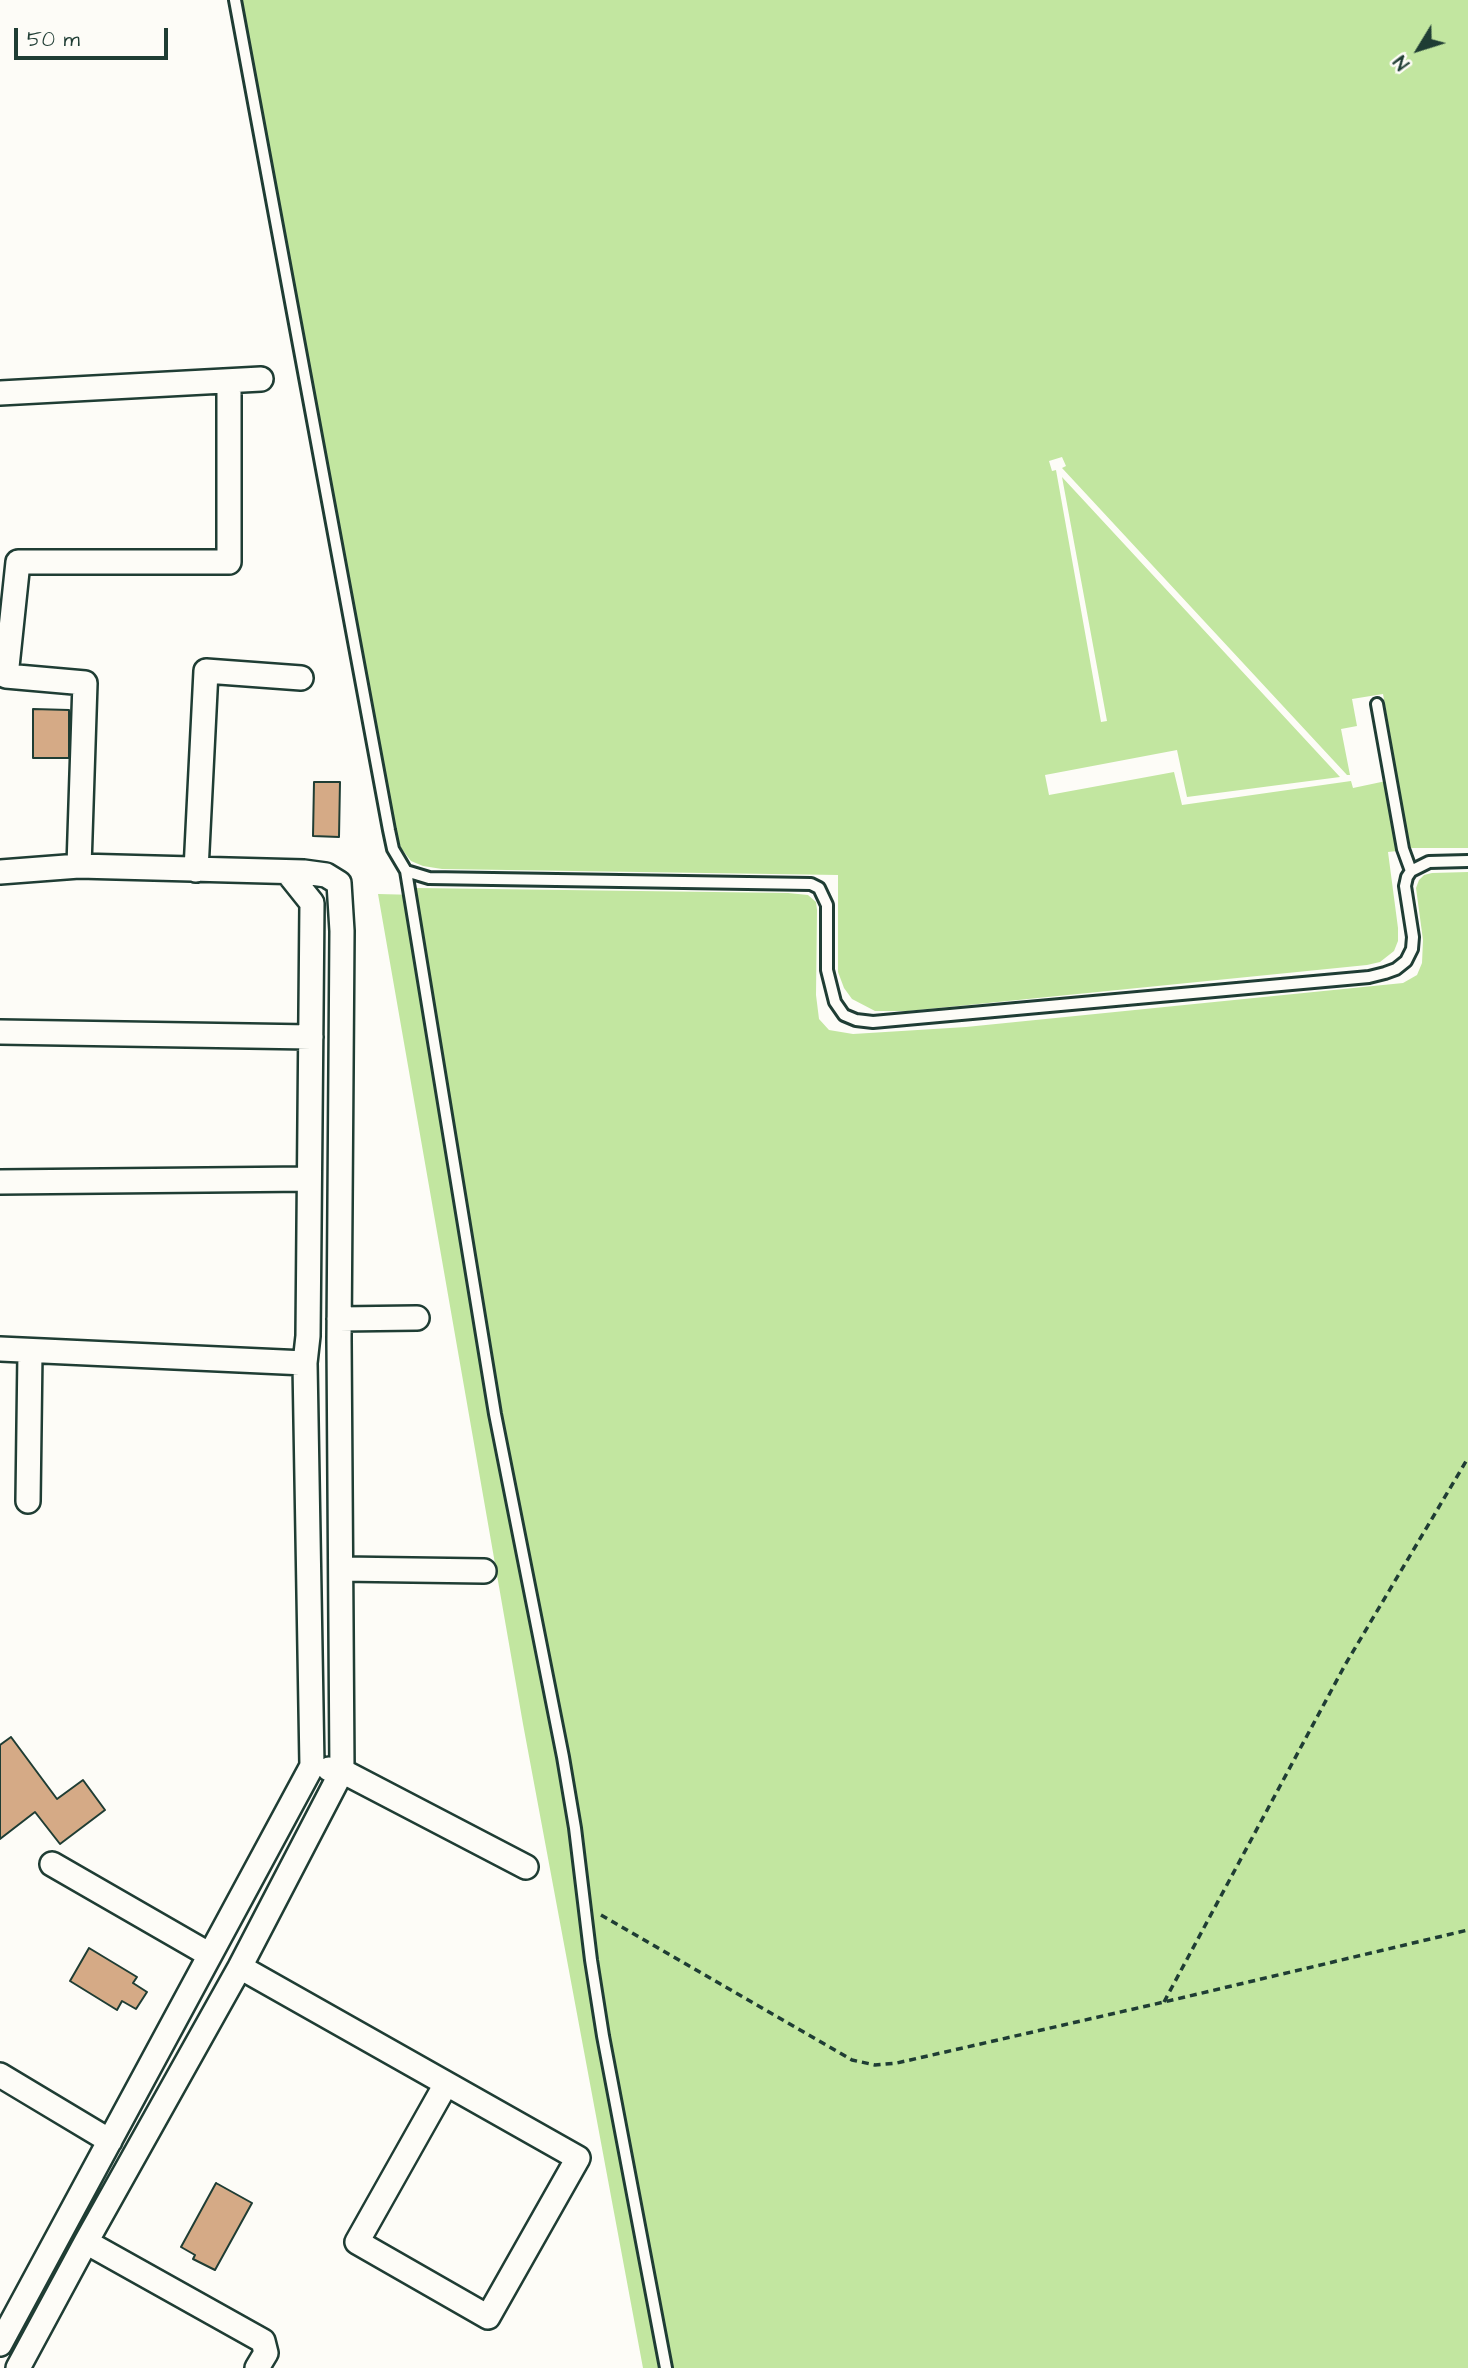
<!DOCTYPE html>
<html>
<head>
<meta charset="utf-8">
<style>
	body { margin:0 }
	#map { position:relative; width:1468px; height:2368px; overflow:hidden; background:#fdfcf7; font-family:"Architects Daughter",sans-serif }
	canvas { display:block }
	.north { position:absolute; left:1384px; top:14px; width:70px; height:70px; -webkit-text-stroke:5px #fdfcf7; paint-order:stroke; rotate:232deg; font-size:19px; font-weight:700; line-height:28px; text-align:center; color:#1f3d34 }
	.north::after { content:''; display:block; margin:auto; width:24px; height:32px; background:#1f3d34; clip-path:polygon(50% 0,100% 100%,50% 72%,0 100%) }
	.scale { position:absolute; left:14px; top:28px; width:154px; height:32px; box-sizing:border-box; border:4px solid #1f3d34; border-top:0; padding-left:9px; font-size:21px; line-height:24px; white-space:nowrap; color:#1f3d34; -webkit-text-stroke:5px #fdfcf7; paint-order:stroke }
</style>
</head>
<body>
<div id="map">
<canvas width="1468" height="2368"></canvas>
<div class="north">N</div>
<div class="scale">50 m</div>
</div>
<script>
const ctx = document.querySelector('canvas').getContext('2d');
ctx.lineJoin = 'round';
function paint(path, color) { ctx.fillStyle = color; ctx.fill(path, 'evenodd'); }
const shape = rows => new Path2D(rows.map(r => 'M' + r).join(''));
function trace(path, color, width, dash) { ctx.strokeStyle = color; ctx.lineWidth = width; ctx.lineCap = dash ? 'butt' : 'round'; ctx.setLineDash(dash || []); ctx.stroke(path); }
paint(shape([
	[242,0,1468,0,1468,848,1410,848,1383,694,1352,699,1357,726,1341,729,1350,775,1347,775,1062,468,1066,466,1062,457,1049,461,1052,471,1056,470,1101,722,1107,721,1062,477,1340,777,1187,797,1177,750,1045,775,1049,795,1174,772,1182,805,1351,781,1353,788,1386,781,1397,851,1388,852,1398,928,1398,941,1394,951,1380,962,1367,965,908,1011,875,1011,852,999,844,988,838,972,838,875,442,869,423,866,411,861,401,848,394,825],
	[1468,872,1468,2368,643,2368,523,1724,378,894,417,895,416,888,788,893,808,895,816,902,817,910,816,995,819,1019,829,1030,853,1034,966,1027,1403,983,1417,975,1422,963,1423,940,1416,888,1419,880,1424,875,1432,873]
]), '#c2e6a0');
const building = shape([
	[33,709,69,710,69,758,33,758,33,709],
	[314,782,340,782,339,837,313,836,314,782],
	[11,1737,57,1799,83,1780,105,1810,60,1844,35,1812,0,1839,0,1745,11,1737],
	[89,1948,137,1977,133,1983,147,1992,136,2009,122,2001,117,2010,70,1981,89,1948],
	[216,2183,252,2203,215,2270,193,2259,195,2255,181,2247,216,2183]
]);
paint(building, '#d5aa86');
trace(building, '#1f3d34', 2);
const lane = shape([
	[235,0,389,830,393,849,406,871,429,878,811,884,819,888,827,905,827,970,835,1002,844,1015,856,1020,873,1022,1369,977,1385,973,1396,969,1406,961,1412,949,1413,937,1405,886,1407,877,1411,871,1429,862,1468,861],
	[1377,704,1403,849,1411,871],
	[406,871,495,1414,563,1757,575,1828,591,1960,603,2036,666,2368]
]);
const street = shape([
	[0,393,261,379],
	[79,866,85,683,6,676,18,562,229,562,229,381],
	[196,870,206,671,301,678],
	[0,872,79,866,304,872,326,875,339,883,342,931,339,1339,342,1771,240,1967,86,2242,18,2368],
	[0,1032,311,1037],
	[0,1182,309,1179],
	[339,1319,417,1318],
	[0,1349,305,1363],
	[28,1501,30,1352],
	[341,1569,484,1571],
	[329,1769,342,1771,526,1867],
	[52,1864,210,1955],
	[240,1967,578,2158,488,2317,357,2242,446,2084],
	[0,2075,110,2141],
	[86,2242,263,2341,266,2353,257,2368],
	[0,2344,312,1766,305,1363,308,1336,312,903,288,873]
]);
trace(lane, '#1f3d34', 16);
trace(street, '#1f3d34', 28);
trace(shape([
	[601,1915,852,2060,875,2065,897,2063,1164,2002,1468,1930],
	[1164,2002,1345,1665,1468,1458]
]), '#1f3d34', 3.5, [7, 5]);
trace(lane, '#fdfcf7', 10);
trace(street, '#fdfcf7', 23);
</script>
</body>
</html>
